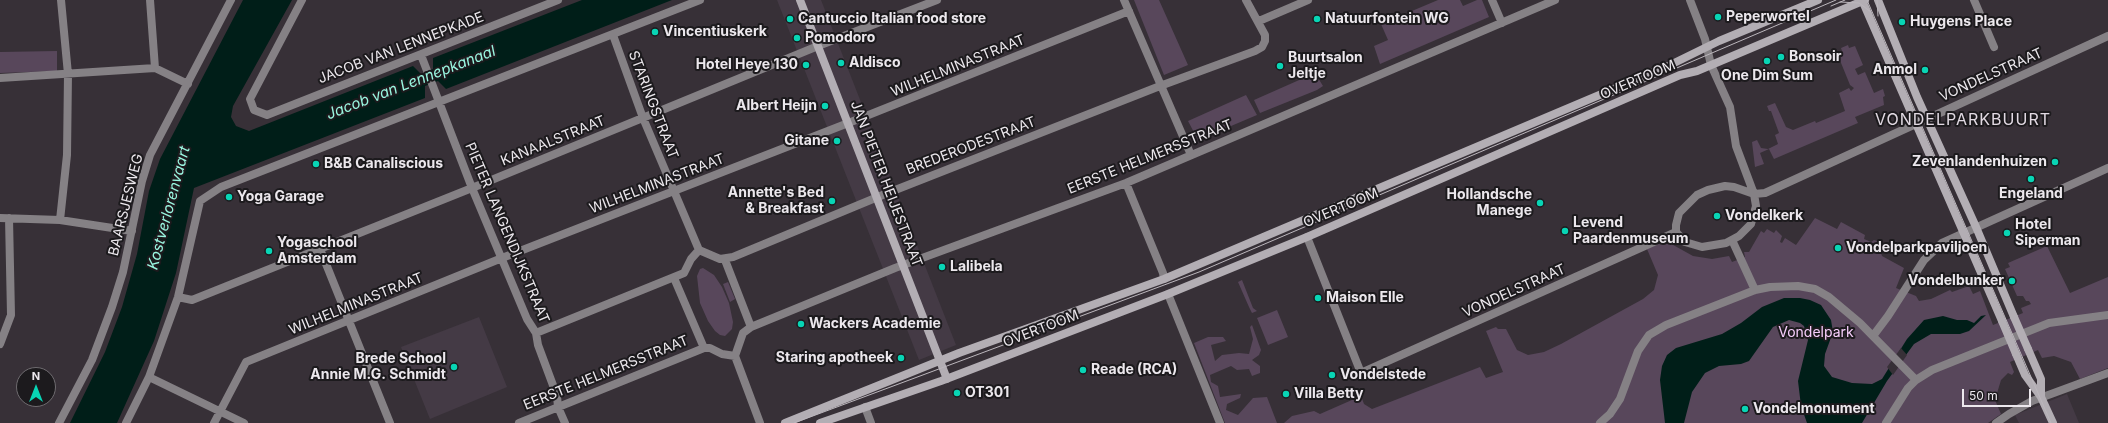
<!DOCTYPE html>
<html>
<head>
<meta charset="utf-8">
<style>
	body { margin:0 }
	#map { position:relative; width:2108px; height:423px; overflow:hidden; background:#373037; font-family:Inter,sans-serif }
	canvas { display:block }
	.north { position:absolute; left:16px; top:367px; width:40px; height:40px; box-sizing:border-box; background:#1c1a1d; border:1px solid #6f6c70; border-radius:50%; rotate:0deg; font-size:11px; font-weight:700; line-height:16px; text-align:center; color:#ece8ed }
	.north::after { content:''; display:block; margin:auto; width:14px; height:18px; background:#08d5b5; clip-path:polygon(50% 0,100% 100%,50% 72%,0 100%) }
	.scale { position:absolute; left:1962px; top:389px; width:69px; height:18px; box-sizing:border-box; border:2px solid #ece8ed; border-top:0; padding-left:5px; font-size:12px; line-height:14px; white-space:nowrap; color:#ece8ed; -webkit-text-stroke:3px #1c1a1d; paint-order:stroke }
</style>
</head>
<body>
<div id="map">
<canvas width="2108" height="423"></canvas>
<div class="north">N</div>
<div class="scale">50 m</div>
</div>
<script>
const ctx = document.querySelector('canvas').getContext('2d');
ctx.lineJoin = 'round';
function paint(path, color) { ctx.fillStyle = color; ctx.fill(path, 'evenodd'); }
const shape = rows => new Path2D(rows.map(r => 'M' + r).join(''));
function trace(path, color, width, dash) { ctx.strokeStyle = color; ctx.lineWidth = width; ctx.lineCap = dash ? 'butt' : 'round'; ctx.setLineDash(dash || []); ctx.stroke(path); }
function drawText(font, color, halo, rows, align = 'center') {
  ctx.font = font + ' Inter,sans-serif'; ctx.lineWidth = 4; ctx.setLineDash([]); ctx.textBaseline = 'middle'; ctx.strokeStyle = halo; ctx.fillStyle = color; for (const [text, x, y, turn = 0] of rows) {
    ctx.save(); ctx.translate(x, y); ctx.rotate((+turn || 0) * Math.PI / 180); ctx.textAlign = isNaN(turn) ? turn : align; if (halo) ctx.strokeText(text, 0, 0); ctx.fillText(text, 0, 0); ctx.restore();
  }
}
paint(shape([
	[777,0,821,0,956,345,919,360],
	[479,317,507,387,430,419,401,347],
	[2067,394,2079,423,2019,423,2015,415]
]), '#443a45');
paint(shape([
	[1134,0,1159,0,1188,65,1164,75],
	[1438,0,1460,0,1463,6,1477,0,1482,0,1489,17,1380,64,1374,46,1388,40,1381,24],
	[1848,45,1849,48,1855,46,1863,65,1855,69,1858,75,1865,72,1874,93,1883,89,1885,96,1883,97,1884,105,1855,117,1858,123,1774,159,1769,149,1760,153,1764,164,1755,167,1752,142,1757,140,1761,148,1768,149,1778,144,1775,135,1779,133,1771,111,1769,111,1767,106,1775,103,1786,127,1793,130,1815,121,1816,123,1845,111,1839,93,1849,88,1851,91,1854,88,1850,85,1837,53,1842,51,1841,48],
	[57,51,57,71,0,73,0,52],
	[1315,73,1323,86,1317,90,1260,113,1254,100],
	[1246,95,1257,115,1198,140,1188,121],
	[1815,218,1837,229,1841,222,1865,235,1864,239,1871,242,1874,240,1877,241,1882,256,1904,268,1896,288,1916,296,1919,301,1931,299,1950,290,1952,292,1969,286,1973,294,1980,291,1993,325,2023,313,2021,308,2031,304,2029,301,2026,301,2023,296,2017,296,2005,269,2010,267,2008,263,2047,246,2070,293,2108,277,2108,368,2080,379,2071,362,2054,356,2042,358,2038,350,2010,362,2014,372,2012,375,2008,373,2001,380,1995,400,2001,414,1988,423,1284,423,1292,416,1314,411,1320,414,1361,396,1364,404,1372,409,1480,367,1486,378,1503,372,1486,331,1496,327,1498,329,1506,329,1517,350,1528,355,1544,352,1561,344,1643,299,1654,290,1658,275,1647,249,1666,241,1693,256,1712,259,1729,256,1732,262,1745,257,1744,252,1749,252,1761,231,1764,233,1767,229,1774,233,1776,230,1782,236,1780,242,1782,243,1785,238,1796,245],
	[703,268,714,275,722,287,729,303,733,322,732,329,725,336,720,335,715,331,708,321,700,303,697,276,700,269],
	[1242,280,1253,308,1257,311,1252,313,1249,307,1238,282],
	[728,282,735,299,730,302,723,284],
	[1277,310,1288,337,1268,345,1257,318],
	[1252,325,1261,350,1259,355,1252,360,1260,366,1260,373,1252,376,1249,369,1237,370,1231,366,1210,375,1211,382,1218,386,1220,397,1241,394,1240,398,1227,404,1226,410,1238,415,1253,398,1267,397,1277,423,1225,423,1194,343,1208,337,1223,337,1226,341,1211,345,1215,361,1222,355,1239,353,1249,354,1253,339,1250,327]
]), '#58475b');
paint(shape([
	[243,0,292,0,233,106,231,117,236,126,249,131,413,66,421,74,433,69,433,58,582,0,672,0,446,89,438,81,425,86,425,98,194,188,176,273,154,341,117,423,70,423,105,352,122,307,137,254,149,191,160,159],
	[1784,298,1800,298,1810,300,1821,305,1831,320,1833,332,1825,354,1824,366,1832,377,1852,383,1872,384,1882,379,1907,339,1924,320,1943,316,1957,320,1967,320,1974,323,1981,316,1986,315,1969,331,1960,334,1931,334,1914,344,1887,381,1862,423,1807,423,1801,406,1798,381,1808,340,1804,326,1800,323,1789,320,1773,327,1749,361,1741,364,1719,366,1705,373,1692,392,1684,423,1665,423,1660,380,1662,366,1667,355,1676,348,1722,334,1741,323,1762,307]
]), '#001e18');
paint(shape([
	[1901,348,1907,355,1893,375,1887,367]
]), '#373037');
trace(shape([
	[150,0,155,68],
	[302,0,250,99,254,110,267,115,558,0],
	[1124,0,1191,155],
	[1492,0,1502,23],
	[1690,0,1705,39,1711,65,1730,107,1736,146,1754,194,1756,206,1751,224,1739,236,1726,243,1702,247,1685,242,1676,232,1676,225,1679,213,1697,195,1708,190,1725,186,1734,187,1754,194,1765,193,2108,36],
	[1974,0,1994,47],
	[1259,21,1308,0],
	[613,35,643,118,699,250],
	[421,55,472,188,527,319,536,333,538,345,557,396,558,407,565,423],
	[0,78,155,68,188,84],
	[1126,183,1163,273,1164,279],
	[0,218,60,220,132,231],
	[60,220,67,155,68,74,61,0],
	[1307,237,1361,373,1676,232],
	[1732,240,1755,290],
	[320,249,390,423],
	[699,250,720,259,733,257,885,194,1160,86,1255,51,1262,47,1265,41,1265,35,1246,0],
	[725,260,751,327],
	[674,278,704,348],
	[1168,294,1220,423],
	[178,297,192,300,472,188,818,46,937,0],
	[536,333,684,273,691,259,699,250],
	[1873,336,1888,316,1924,260,1942,243,2108,168],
	[0,344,11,315,9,218],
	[735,356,760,423],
	[149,377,244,423],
	[865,407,871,423],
	[59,423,92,360,112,307,123,272,142,181,150,155,231,0],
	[126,423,149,377,178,297,200,201,221,187,700,0],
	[214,423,246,362,502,258,856,120,1129,11],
	[519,423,704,348,710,348,722,354,735,356,743,333,751,327,895,268,1126,183,1555,0],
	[1600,423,1610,414,1620,399,1638,351,1649,335,1666,325,1755,290,1770,287,1798,286,1815,289,1829,297,1860,323,1916,380],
	[1886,423,1908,388,1916,380,1932,370,2049,323,2108,315],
	[1996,423,2009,414,2032,401,2108,373]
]), '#858185', 8);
trace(shape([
	[800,0,947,379],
	[1862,0,2002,321],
	[1878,0,1917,97,1976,227,2014,317],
	[2028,349,2041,379,2041,397],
	[2016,354,2025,375,2041,397,2053,423],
	[785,423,959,353,1164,279,1668,66,1719,41,1818,0],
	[820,423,941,381,1168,294,1307,237,1680,75,1697,71,1865,0]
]), '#b3aeb4', 8);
trace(shape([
	[1867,0,2051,423],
	[1877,0,1878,16],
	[1840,2,1859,3,1871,12],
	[1831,6,1845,0],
	[794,423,1199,272,1836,0]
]), '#bcb7bd', 1);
trace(shape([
	[2014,317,2028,349],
	[2002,321,2016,354]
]), '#b3aeb4', 8);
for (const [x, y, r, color] of [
	[1718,17,4,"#08d5b5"],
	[790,19,4,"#08d5b5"],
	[1317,19,4,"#08d5b5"],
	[1902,22,4,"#08d5b5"],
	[655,32,4,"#08d5b5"],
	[797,38,4,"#08d5b5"],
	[1781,57,4,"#08d5b5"],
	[1767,61,4,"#08d5b5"],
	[841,63,4,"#08d5b5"],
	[806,65,4,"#08d5b5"],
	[1280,66,4,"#08d5b5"],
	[1925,70,4,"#08d5b5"],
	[825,106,4,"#08d5b5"],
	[837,141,4,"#08d5b5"],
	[2055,162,4,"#08d5b5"],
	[316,164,4,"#08d5b5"],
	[2031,179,4,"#08d5b5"],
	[229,197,4,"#08d5b5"],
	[832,201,4,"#08d5b5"],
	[1540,203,4,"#08d5b5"],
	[1717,216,4,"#08d5b5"],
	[1565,231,4,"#08d5b5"],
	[2007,233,4,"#08d5b5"],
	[1838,248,4,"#08d5b5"],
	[269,251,4,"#08d5b5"],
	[942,267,4,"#08d5b5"],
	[2012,281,4,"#08d5b5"],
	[1318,298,4,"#08d5b5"],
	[801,324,4,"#08d5b5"],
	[901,358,4,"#08d5b5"],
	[454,367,4,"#08d5b5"],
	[1083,370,4,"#08d5b5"],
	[1332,375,4,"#08d5b5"],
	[957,393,4,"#08d5b5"],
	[1286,394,4,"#08d5b5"],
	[1745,409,4,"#08d5b5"]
]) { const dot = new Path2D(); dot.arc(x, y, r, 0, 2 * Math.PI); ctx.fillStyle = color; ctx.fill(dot); trace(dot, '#1c1a1d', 1.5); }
drawText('bold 14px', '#ece8ed', '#1c1a1d', [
	["Peperwortel",1726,17],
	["Cantuccio Italian food store",798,19],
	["Natuurfontein WG",1325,19],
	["Huygens Place",1910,22],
	["Vincentiuskerk",663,32],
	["Pomodoro",805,38],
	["Bonsoir",1789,57],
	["Buurtsalon",1288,58],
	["Jeltje",1288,74],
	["Aldisco",849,63],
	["Hotel Heye 130",798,65,"right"],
	["Anmol",1917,70,"right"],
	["One Dim Sum",1767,76,"center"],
	["Albert Heijn",817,106,"right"],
	["Gitane",829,141,"right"],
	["Zevenlandenhuizen",2047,162,"right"],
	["B&B Canaliscious",324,164],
	["Annette's Bed",824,193,"right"],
	["& Breakfast",824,209,"right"],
	["Engeland",2031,194,"center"],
	["Hollandsche",1532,195,"right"],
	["Manege",1532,211,"right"],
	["Yoga Garage",237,197],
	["Vondelkerk",1725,216],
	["Levend",1573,223],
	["Paardenmuseum",1573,239],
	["Hotel",2015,225],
	["Siperman",2015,241],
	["Yogaschool",277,243],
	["Amsterdam",277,259],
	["Vondelparkpaviljoen",1846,248],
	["Lalibela",950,267],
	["Vondelbunker",2004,281,"right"],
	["Maison Elle",1326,298],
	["Wackers Academie",809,324],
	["Staring apotheek",893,358,"right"],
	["Brede School",446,359,"right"],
	["Annie M.G. Schmidt",446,375,"right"],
	["Reade (RCA)",1091,370],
	["Vondelstede",1340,375],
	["OT301",965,393],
	["Villa Betty",1294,394],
	["Vondelmonument",1753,409]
], 'left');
drawText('14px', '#ece8ed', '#1c1a1d', [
	["JACOB VAN LENNEPKADE",401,48,-21],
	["WILHELMINASTRAAT",958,66,-22],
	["VONDELSTRAAT",1991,75,-24],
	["OVERTOOM",1638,80,-23],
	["STARINGSTRAAT",653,105,69],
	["KANAALSTRAAT",553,141,-22],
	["BREDERODESTRAAT",971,146,-21],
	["EERSTE HELMERSSTRAAT",1150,157,-22],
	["WILHELMINASTRAAT",657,184,-21],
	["JAN PIETER HEIJESTRAAT",886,184,69],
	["BAARSJESWEG",126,205,-76],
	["OVERTOOM",1341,208,-23],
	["PIETER LANGENDIJKSTRAAT",507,233,67],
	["VONDELSTRAAT",1514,291,-24],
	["WILHELMINASTRAAT",356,304,-22],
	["OVERTOOM",1041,329,-21],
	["EERSTE HELMERSSTRAAT",606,373,-22]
]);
drawText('14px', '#f7cefc', '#1c1a1d', [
	["Vondelpark",1816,333]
]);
drawText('italic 15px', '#9af7e1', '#1c1a1d', [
	["Jacob van Lennepkanaal",411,83,-21],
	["Kostverlorenvaart",169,208,-75]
]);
ctx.letterSpacing = '1px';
drawText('16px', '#e1d9e2', '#1c1a1d', [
	["VONDELPARKBUURT",1963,120]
]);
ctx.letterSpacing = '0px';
</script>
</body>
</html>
